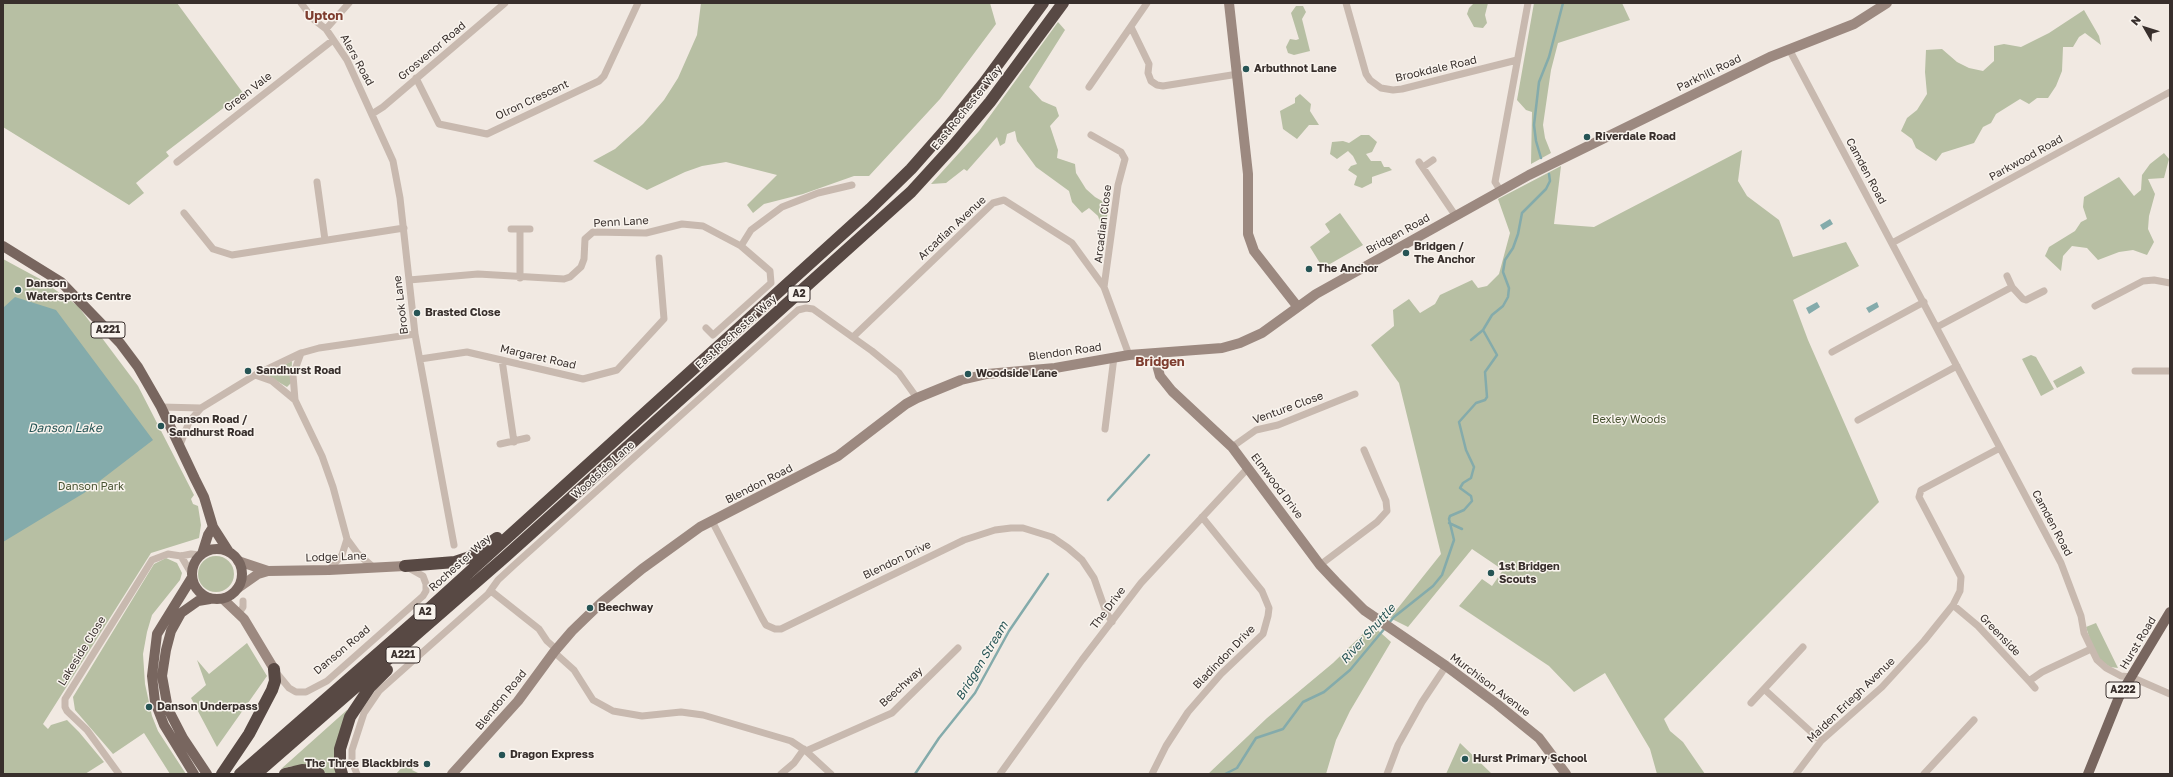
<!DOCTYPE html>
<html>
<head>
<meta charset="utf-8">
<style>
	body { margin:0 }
	#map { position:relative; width:2173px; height:777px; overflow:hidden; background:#f1e9e2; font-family:"Golos Text",sans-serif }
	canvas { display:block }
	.frame { position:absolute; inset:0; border:4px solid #382f2c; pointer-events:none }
	.north { position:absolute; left:2125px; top:8px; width:40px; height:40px; -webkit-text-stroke:3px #f9f4ee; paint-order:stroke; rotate:309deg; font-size:11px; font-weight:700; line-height:16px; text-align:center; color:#382f2c }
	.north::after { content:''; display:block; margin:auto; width:14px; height:18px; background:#382f2c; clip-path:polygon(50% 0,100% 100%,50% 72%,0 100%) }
</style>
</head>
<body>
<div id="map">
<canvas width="2173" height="777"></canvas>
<div class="frame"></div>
<div class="north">N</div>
</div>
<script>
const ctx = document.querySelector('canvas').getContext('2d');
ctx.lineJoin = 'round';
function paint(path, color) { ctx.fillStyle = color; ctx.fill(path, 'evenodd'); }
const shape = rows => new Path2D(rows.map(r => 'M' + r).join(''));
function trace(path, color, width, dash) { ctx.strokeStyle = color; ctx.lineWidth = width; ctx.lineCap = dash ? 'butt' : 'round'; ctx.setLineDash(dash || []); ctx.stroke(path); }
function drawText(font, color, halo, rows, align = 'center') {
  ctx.font = font + ' "Golos Text",sans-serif'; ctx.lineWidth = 3; ctx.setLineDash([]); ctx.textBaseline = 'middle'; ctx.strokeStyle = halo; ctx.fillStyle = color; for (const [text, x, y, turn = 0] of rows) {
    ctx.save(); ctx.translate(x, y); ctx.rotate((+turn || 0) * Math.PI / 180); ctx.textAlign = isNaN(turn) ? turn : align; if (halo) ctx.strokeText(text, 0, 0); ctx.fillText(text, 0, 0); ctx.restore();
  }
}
paint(shape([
	[3,3,177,3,243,93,166,152,169,156,136,183,144,193,129,205,3,127],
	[701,3,990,3,996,24,940,99,869,176,854,176,803,194,764,204,753,213,747,205,777,175,726,162,702,166,685,172,647,190,593,161,615,149,643,124,664,100,678,78,697,35],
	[1474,3,1488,3,1485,15,1487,23,1483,28,1474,27,1467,14,1469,8],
	[1534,3,1622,3,1630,20,1558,43,1551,70,1543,125,1545,138,1551,153,1531,164,1532,112,1526,110,1517,100],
	[1296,6,1303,6,1306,12,1302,19,1310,51,1294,55,1288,53,1286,47,1290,39,1296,40,1299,39,1291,13],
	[2084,10,2099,36,2101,45,2085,33,2079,37,2073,47,2063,47,2062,71,2056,86,2048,98,2037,98,2029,104,2020,99,1996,114,1991,123,1983,127,1974,143,1942,153,1936,161,1916,148,1912,139,1901,131,1907,118,1917,110,1927,94,1925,72,1926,50,1942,49,1957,62,1969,68,1983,71,1994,61,1994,46,2004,44,2021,47,2049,33],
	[1058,22,1065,30,1029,87,1042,101,1056,107,1059,116,1050,126,1058,150,1057,158,1075,164,1076,173,1086,189,1095,197,1109,205,1106,223,1100,222,1098,216,1089,208,1082,213,1072,202,1069,191,1036,167,1017,141,1015,131,1007,134,1005,143,1000,146,997,137,967,171,964,169,946,183,931,184,979,131],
	[1300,94,1311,104,1310,111,1319,125,1309,125,1297,139,1283,129,1280,111,1295,103,1295,98],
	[1361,135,1369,135,1377,142,1372,152,1366,154,1371,161,1381,161,1384,167,1389,167,1392,170,1372,177,1372,183,1362,188,1354,185,1357,176,1348,170,1351,166,1357,164,1353,156,1348,151,1337,159,1330,154,1332,142,1343,141,1349,143],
	[1742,150,1738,181,1747,196,1779,220,1793,257,1846,242,1859,266,1793,300,1808,340,1879,502,1664,719,1670,731,1683,742,1705,774,1657,774,1650,749,1605,673,1574,692,1549,666,1459,606,1482,579,1492,586,1503,570,1472,549,1408,627,1390,618,1441,554,1399,383,1371,345,1394,326,1393,310,1409,299,1420,313,1435,304,1440,295,1472,280,1478,288,1487,286,1499,274,1510,233,1498,199,1561,166,1554,224,1594,227],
	[2164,153,2169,159,2164,178,2148,179,2155,194,2149,216,2148,229,2154,242,2147,255,2133,250,2119,252,2098,260,2087,248,2072,246,2063,256,2061,271,2045,256,2049,247,2075,231,2081,222,2087,219,2083,207,2084,197,2119,177,2134,196,2141,190,2142,175,2150,164],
	[1340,213,1363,245,1323,268,1310,247,1330,232,1325,224],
	[3,259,40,279,78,306,138,386,194,495,191,499,193,504,198,506,201,525,199,538,151,553,43,724,48,729,51,725,67,720,79,732,104,762,85,774,3,774],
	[2031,355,2036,357,2054,389,2041,396,2022,359],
	[292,361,291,383,287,387,265,374],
	[2081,366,2085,373,2057,388,2053,381],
	'198 574a18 18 0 1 1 36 0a18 18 0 1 1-36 0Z',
	[166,558,177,563,182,573,180,580,152,615,147,632,143,654,145,684,152,716,158,731,186,774,170,774,144,733,113,754,75,710,73,697,154,564],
	[2096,623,2118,668,2110,667,2100,660,2093,649,2086,627],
	[1372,625,1391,642,1350,711,1336,740,1326,774,1208,774,1267,718,1333,663],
	[247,643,267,676,217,747,191,698,206,685,197,660,209,674],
	[347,710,348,711,337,774,327,774,319,768,292,766,281,769],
	[1460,743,1492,774,1446,774],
	[409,759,416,764,412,770,420,774,396,774]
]), '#b7bfa3');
paint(shape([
	[1830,219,1833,224,1823,230,1820,225],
	[15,297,56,310,153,440,84,493,3,542,3,308],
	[1817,302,1820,307,1809,314,1806,308],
	[1877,302,1879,307,1869,313,1866,308]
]), '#84abab');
trace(shape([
	[1541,158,1536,141,1534,125,1539,82,1549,57,1563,3],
	[1483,330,1492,315,1503,306,1508,297,1509,288,1503,272,1505,260,1513,248,1518,234,1522,213,1546,189,1550,181,1549,174],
	[1471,340,1483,330],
	[1108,500,1149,455],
	[1449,523,1462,529],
	[1388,624,1394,617,1433,586,1442,575,1454,540,1449,519,1450,516,1464,510,1472,501,1471,496,1460,488,1463,483,1471,478,1474,467,1466,450,1459,422,1476,403,1485,400,1487,397,1485,372,1497,355,1483,330],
	[915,774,939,738,975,693,1009,631,1048,574],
	[1225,774,1237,768,1256,738,1283,729,1303,702,1324,692,1350,670,1385,628]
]), '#84abab', 2.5);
trace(shape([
	[301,3,313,19,326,29,347,60,393,161,400,198,415,334,454,545],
	[1346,3,1366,74,1370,80,1381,88,1393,90,1402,89,1517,60],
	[1131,27,1149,64,1148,73,1151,81,1157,85,1163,86,1238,74],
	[326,29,349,3],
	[1789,49,2061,563,2081,616,2084,633,2097,660,2106,668,2121,676,2131,677,2170,694],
	[416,78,439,124,487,134,599,81,604,76,638,3],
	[1089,87,1147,3],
	[372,114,383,107,505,3],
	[1091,135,1121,152,1125,159,1118,185,1104,287],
	[177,162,333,40],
	[1419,162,1455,215],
	[1423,167,1433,160],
	[317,182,325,240],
	[1500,190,1495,182,1528,3],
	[184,213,213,249,232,255,404,228],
	[511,229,530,229],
	[520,229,520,278],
	[1892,243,2170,92],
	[741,246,751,230,782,207,818,193,852,185],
	[409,280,478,274,564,279,570,277,581,267,584,259,585,239,593,232,646,233,682,224,703,226,741,246,770,271,771,283,713,335,706,328],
	[2012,287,2023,299,2026,300,2044,291],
	[2095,306,2143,281,2154,280,2170,283],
	[1937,327,2012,287,2007,276],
	[853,337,993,203,1004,200,1072,243,1104,287,1129,355],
	[1832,352,1924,302],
	[301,353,293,375,295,400,322,456,333,487,347,539,342,555,329,570],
	[420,359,467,352,583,379,617,370,664,319,659,258],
	[502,360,514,442],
	[2135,371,2170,371],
	[255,375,272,381,295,400],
	[161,407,201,408],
	[1858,420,1957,366],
	[1105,429,1114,357],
	[500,444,527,438],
	[180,445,189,422,201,408,255,375,301,353,319,348,415,334],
	[1232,447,1256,430,1278,425,1355,394],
	[712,521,762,618,766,625,775,629,781,629,964,540,995,530,1011,528,1023,528,1052,537,1068,548,1082,560,1094,578,1106,612,1112,622],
	[347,539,358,554,373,567],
	[181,556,191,573],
	[1320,565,1377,522,1387,511,1386,501,1364,450],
	[491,591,539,629,547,641,556,649],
	[1953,605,1978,626,2029,681,2042,672,2091,649],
	[239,613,243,607,243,601],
	[1803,647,1764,689,1821,741],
	[554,652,574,670,593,700,613,711,642,716,681,712,703,715,791,741,806,751,892,713,958,648],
	[275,671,289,688,296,692,306,692,327,681,423,596,426,591,426,584,423,576,407,567],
	[2029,681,2035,688],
	[1751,703,1764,689],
	[806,751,831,774],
	[119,774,87,730,67,711,65,707,65,699,152,560,168,554,181,556,191,554,200,555],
	[357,774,352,762,352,750,364,713,379,691,488,594,498,580,512,567,798,310,806,308,813,309,872,351,899,373,917,398],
	[781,774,794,763,804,749],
	[1000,774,1082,660,1141,583,1248,468],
	[1152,774,1166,746,1188,712,1221,674,1263,634,1268,616,1269,608,1262,591,1202,517],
	[1387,774,1398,745,1422,702,1446,666],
	[1796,774,1821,741,1882,687,1924,641,1953,605,1960,591,1961,577,1919,497,1921,490,2000,448],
	[1924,774,1974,720]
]), '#c8b9af', 7);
trace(shape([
	[1229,3,1248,174,1248,234,1254,251,1297,306],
	[1154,354,1160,376,1172,391,1232,447,1320,565,1336,582,1364,610,1446,666,1497,704,1539,738,1566,774],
	[238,561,268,571],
	[238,588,258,574,268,571,329,570,405,566],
	[223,599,244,619,274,669],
	[452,774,518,701,554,652,572,631,602,602,642,569,700,527,838,456,906,404,917,398,961,380,987,374,1055,368,1129,355,1222,348,1240,343,1262,333,1316,294,1529,175,1770,57,1854,24,1887,3]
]), '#9c8980', 10);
trace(shape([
	[3,246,61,282,120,343,138,367,161,407,195,479,204,497,213,527,229,552],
	'192 574a25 25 0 1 1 50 0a25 25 0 1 1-50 0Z',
	[202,554,208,535,213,527],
	[191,579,157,634,152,676,155,702,164,725,194,774],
	[207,774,183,738,168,709,162,676,166,650,171,631,181,613,198,601,210,599],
	[2088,774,2119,697,2170,612]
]), '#78665f', 10);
trace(shape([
	[405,566,455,562,470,557,497,538],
	[222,774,249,734,272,690,275,681,274,669],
	[240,774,423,614,870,209,911,169,948,127,984,83,1043,3],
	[256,774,505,557,911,192,953,146,990,102,1063,3],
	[285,774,302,770,314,771,319,774],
	[342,774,340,767,340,749,350,717,370,687,387,670]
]), '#584944', 12);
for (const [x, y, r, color] of [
	[1246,69,4,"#265455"],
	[1587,137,4,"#265455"],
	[1406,253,4,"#265455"],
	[1309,269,4,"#265455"],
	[18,290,4,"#265455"],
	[417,313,4,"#265455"],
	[248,371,4,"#265455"],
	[968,374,4,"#265455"],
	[161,426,4,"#265455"],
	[1491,573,4,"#265455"],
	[590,608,4,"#265455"],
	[149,707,4,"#265455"],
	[502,755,4,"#265455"],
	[1465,759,4,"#265455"],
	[427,764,4,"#265455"]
]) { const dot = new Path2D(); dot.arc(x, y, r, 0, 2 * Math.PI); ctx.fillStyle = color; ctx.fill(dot); trace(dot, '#f9f4ee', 1.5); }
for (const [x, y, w] of [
	[799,294,22],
	[108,330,34],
	[425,612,22],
	[403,655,34],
	[2123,690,34]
]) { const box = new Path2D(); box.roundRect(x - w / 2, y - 8, w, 16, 3); ctx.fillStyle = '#f9f4ee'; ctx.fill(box); trace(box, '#382f2c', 1); }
drawText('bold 10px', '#382f2c', null, [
	["A2",799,294],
	["A221",108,330],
	["A2",425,612],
	["A221",403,655],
	["A222",2123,690]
]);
drawText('11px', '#382f2c', '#f9f4ee', [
	["Grosvenor Road",432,51,-40],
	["Alers Road",357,60,61],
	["Brookdale Road",1436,69,-13],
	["Parkhill Road",1709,73,-26],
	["Green Vale",248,92,-38],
	["Olron Crescent",532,100,-25],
	["East Rochester Way",967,108,-51],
	["Parkwood Road",2026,158,-29],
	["Camden Road",1866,171,62],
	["Penn Lane",621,222,-3],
	["Arcadian Close",1103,224,-83],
	["Arcadian Avenue",952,228,-43],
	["Bridgen Road",1398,234,-29],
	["Brook Lane",401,305,-97],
	["East Rochester Way",736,332,-42],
	["Blendon Road",1065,352,-8],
	["Margaret Road",538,357,13],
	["Venture Close",1288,408,-20],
	["Woodside Lane",603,470,-42],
	["Blendon Road",759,484,-27],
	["Elmwood Drive",1277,486,53],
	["Camden Road",2052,523,62],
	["Lodge Lane",336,557,-2],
	["Blendon Drive",897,560,-26],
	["Rochester Way",460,563,-42],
	["The Drive",1108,608,-53],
	["Greenside",2000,635,46],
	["Hurst Road",2138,643,-59],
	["Danson Road",342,650,-40],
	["Lakeside Close",82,651,-58],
	["Bladindon Drive",1224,657,-46],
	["Murchison Avenue",1490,685,37],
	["Beechway",901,687,-42],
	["Blendon Road",501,700,-51],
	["Maiden Erlegh Avenue",1851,700,-44]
]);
drawText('bold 11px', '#382f2c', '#f9f4ee', [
	["Arbuthnot Lane",1254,69],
	["Riverdale Road",1595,137],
	["Bridgen /",1414,247],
	["The Anchor",1414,260],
	["The Anchor",1317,269],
	["Danson",26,284],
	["Watersports Centre",26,297],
	["Brasted Close",425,313],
	["Sandhurst Road",256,371],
	["Woodside Lane",976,374],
	["Danson Road /",169,420],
	["Sandhurst Road",169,433],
	["1st Bridgen",1499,567],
	["Scouts",1499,580],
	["Beechway",598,608],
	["Danson Underpass",157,707],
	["Dragon Express",510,755],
	["Hurst Primary School",1473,759],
	["The Three Blackbirds",419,764,"right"]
], 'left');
drawText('11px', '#495433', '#f9f4ee', [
	["Bexley Woods",1629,420],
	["Danson Park",91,487]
]);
drawText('italic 12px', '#265455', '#f9f4ee', [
	["Danson Lake",65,428],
	["River Shuttle",1368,634,-48],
	["Bridgen Stream",982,661,-59]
]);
drawText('bold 13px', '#7e3d2f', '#f9f4ee', [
	["Upton",324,16],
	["Bridgen",1160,362]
]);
</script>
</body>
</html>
